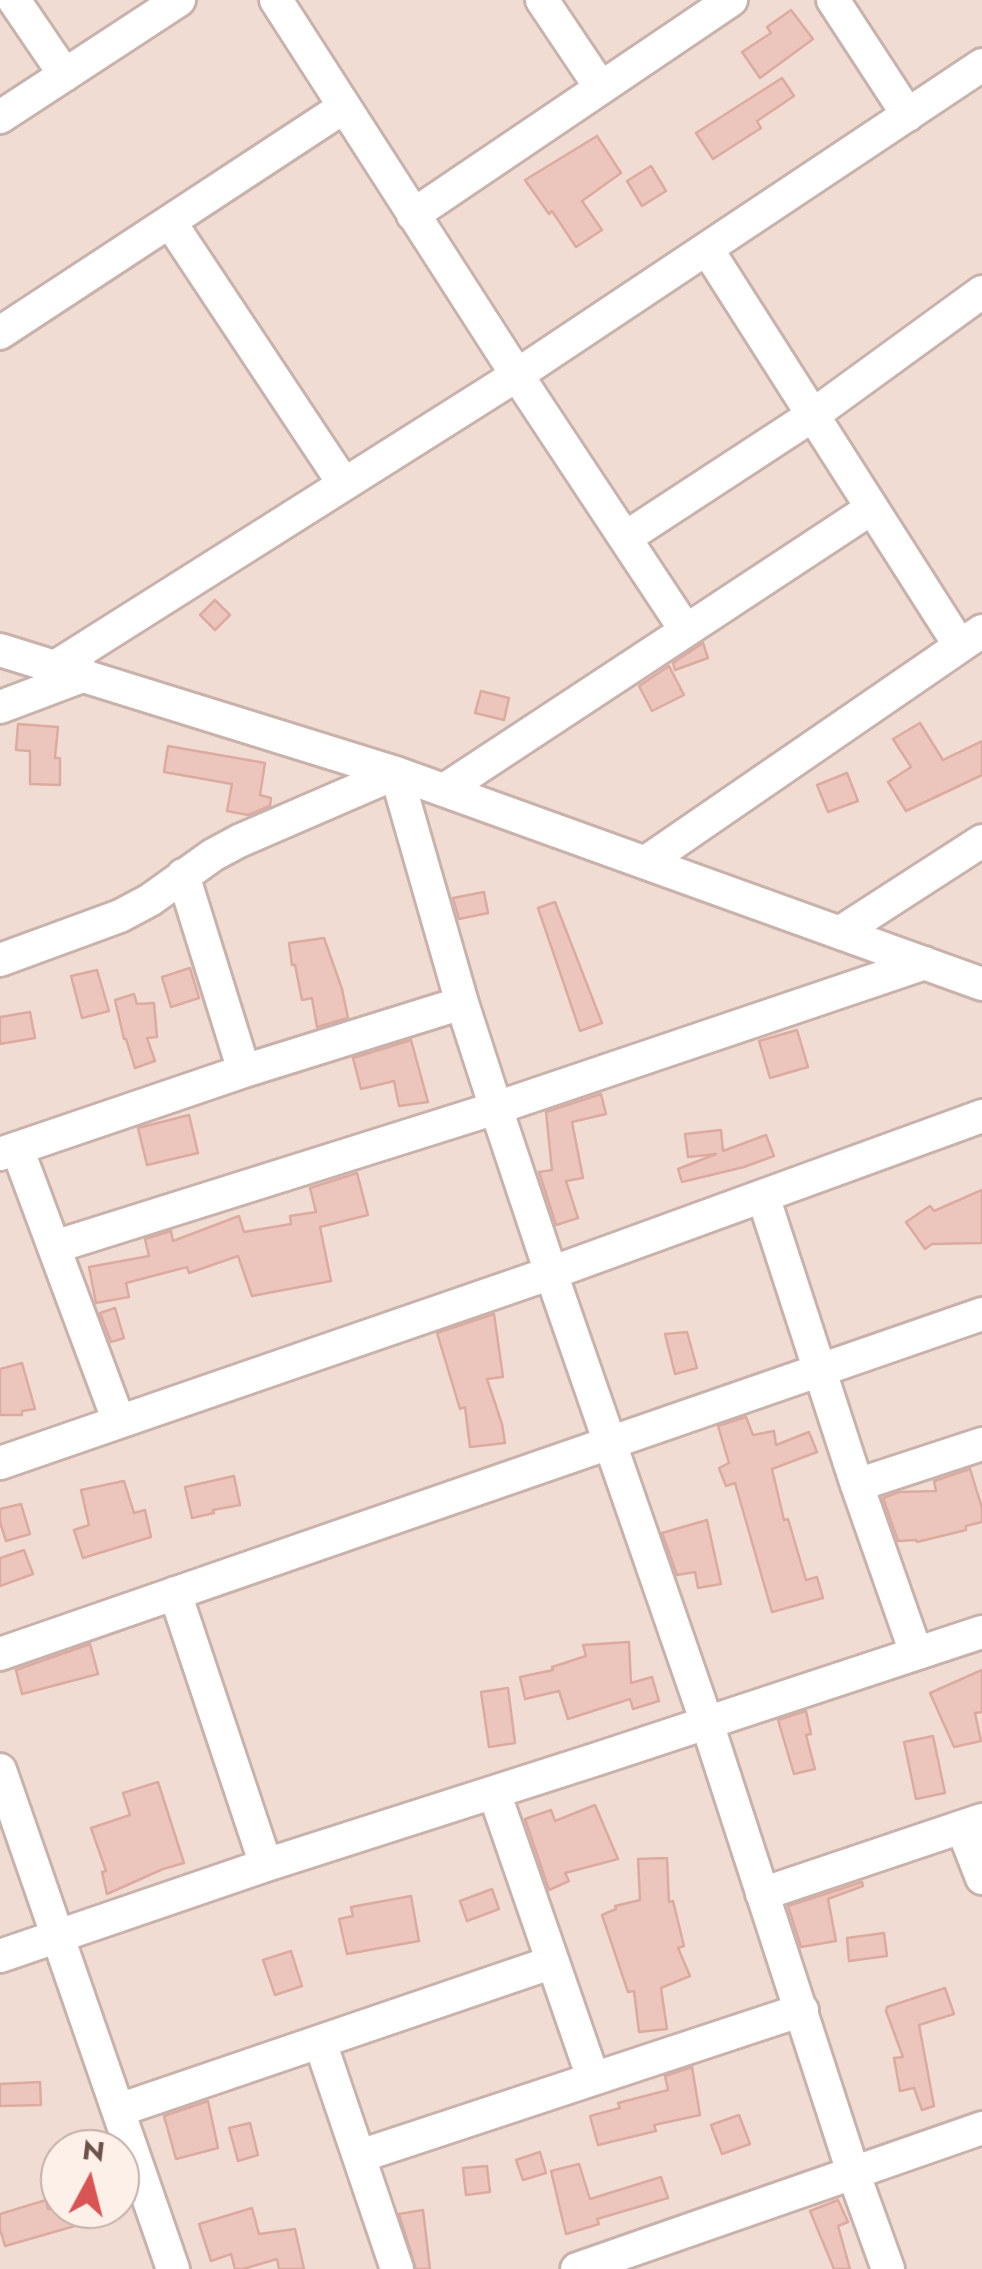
<!DOCTYPE html>
<html>
<head>
<meta charset="utf-8">
<style>
	body { margin:0 }
	#map { position:relative; width:982px; height:2269px; overflow:hidden; background:#f9ece3; font-family:Jost,sans-serif }
	canvas { display:block }
	.north { position:absolute; left:40px; top:2129px; width:100px; height:100px; box-sizing:border-box; background:#fdf0e8; border:2px solid #c4b0aa; border-radius:50%; rotate:7deg; font-size:28px; font-weight:700; line-height:40px; text-align:center; color:#6f514c }
	.north::after { content:''; display:block; margin:auto; width:35px; height:45px; background:#d85553; clip-path:polygon(50% 0,100% 100%,50% 72%,0 100%) }
</style>
</head>
<body>
<div id="map">
<canvas width="982" height="2269"></canvas>
<div class="north">N</div>
</div>
<script>
const ctx = document.querySelector('canvas').getContext('2d');
ctx.lineJoin = 'round';
function paint(path, color) { ctx.fillStyle = color; ctx.fill(path, 'evenodd'); }
const shape = rows => new Path2D(rows.map(r => 'M' + r).join(''));
function trace(path, color, width, dash) { ctx.strokeStyle = color; ctx.lineWidth = width; ctx.lineCap = dash ? 'butt' : 'round'; ctx.setLineDash(dash || []); ctx.stroke(path); }
paint(shape([
	[0,0,982,0,982,2269,0,2269],
	[60,2149,120,2149,120,2209,60,2209]
]), '#f0dcd2');
const building = shape([
	[791,10,813,39,760,78,742,52,771,33,767,27,791,10],
	[782,78,794,96,757,121,761,128,713,159,696,133,782,78],
	[597,136,621,173,582,201,602,230,576,247,552,211,549,214,525,180,597,136],
	[651,166,666,191,642,206,627,181,651,166],
	[215,600,230,615,215,630,200,615,215,600],
	[703,643,708,658,675,670,673,663,703,643],
	[669,666,684,695,652,711,639,686,669,666],
	[481,691,509,698,504,720,475,713,481,691],
	[920,723,943,760,982,741,982,775,906,811,888,782,911,767,893,739,920,723],
	[18,724,58,727,55,758,60,758,60,785,30,784,30,751,16,750,18,724],
	[168,746,265,763,260,795,271,798,270,806,248,815,227,811,232,784,164,772,168,746],
	[847,773,858,801,828,812,817,785,847,773],
	[484,892,488,913,459,919,453,898,484,892],
	[555,902,602,1023,580,1031,538,908,555,902],
	[324,938,342,989,348,1018,317,1027,312,998,302,1000,295,965,292,965,289,943,324,938],
	[190,968,199,998,171,1007,162,977,190,968],
	[97,970,109,1011,82,1018,71,976,97,970],
	[134,994,137,1004,154,1003,157,1037,147,1038,155,1061,135,1068,126,1039,124,1039,115,1000,134,994],
	[30,1012,35,1038,0,1044,0,1017,30,1012],
	[797,1030,808,1067,770,1078,759,1041,797,1030],
	[411,1040,428,1102,399,1106,394,1081,361,1089,353,1058,411,1040],
	[601,1094,606,1114,572,1122,583,1178,566,1181,578,1218,556,1225,539,1172,552,1170,546,1112,601,1094],
	[189,1115,198,1153,147,1165,138,1128,189,1115],
	[721,1130,723,1151,766,1135,774,1156,744,1167,682,1182,678,1169,716,1154,688,1157,685,1134,721,1130],
	[357,1173,368,1215,320,1227,331,1281,252,1296,238,1256,189,1273,187,1267,126,1283,129,1297,96,1303,89,1267,149,1256,145,1239,171,1231,173,1241,239,1216,244,1232,291,1224,290,1216,316,1212,310,1188,357,1173],
	[982,1190,982,1243,932,1244,925,1249,906,1222,930,1206,934,1211,982,1190],
	[115,1308,124,1338,111,1342,100,1313,115,1308],
	[494,1314,503,1377,487,1379,502,1424,505,1443,470,1447,465,1407,460,1409,437,1333,494,1314],
	[687,1332,697,1368,675,1374,665,1334,687,1332],
	[22,1363,35,1409,22,1411,22,1415,0,1415,0,1369,22,1363],
	[746,1417,753,1435,774,1431,776,1445,809,1432,817,1452,772,1469,784,1520,788,1519,806,1580,817,1577,823,1598,772,1612,735,1483,726,1486,719,1468,729,1463,718,1426,746,1417],
	[970,1469,982,1508,982,1522,966,1526,966,1530,917,1542,916,1540,898,1541,883,1498,899,1492,936,1491,934,1481,970,1469],
	[234,1476,240,1505,213,1510,214,1513,192,1518,185,1487,234,1476],
	[124,1481,134,1513,145,1510,151,1537,83,1558,74,1530,89,1525,81,1490,124,1481],
	[21,1504,30,1534,6,1541,0,1522,0,1509,21,1504],
	[707,1520,721,1584,698,1588,695,1572,677,1575,662,1533,707,1520],
	[24,1550,33,1574,0,1586,0,1558,24,1550],
	[629,1642,631,1683,652,1677,659,1701,633,1709,630,1699,568,1719,559,1691,525,1699,520,1677,553,1670,552,1667,586,1656,583,1645,629,1642],
	[90,1644,98,1674,22,1694,16,1670,90,1644],
	[982,1670,982,1712,975,1713,981,1741,954,1747,930,1693,982,1670],
	[508,1688,515,1743,489,1747,481,1692,508,1688],
	[806,1711,811,1734,806,1735,815,1769,794,1774,778,1720,806,1711],
	[933,1736,945,1793,916,1799,904,1742,933,1736],
	[158,1782,184,1863,163,1869,107,1894,102,1872,106,1871,91,1828,130,1815,123,1793,158,1782],
	[595,1805,618,1859,565,1873,569,1881,549,1890,525,1819,551,1810,555,1821,595,1805],
	[667,1858,669,1902,673,1901,684,1946,678,1948,690,1976,661,1988,667,2029,639,2032,634,1991,628,1992,602,1915,616,1909,615,1906,640,1900,638,1859,667,1858],
	[862,1882,863,1886,828,1899,836,1941,801,1947,788,1906,862,1882],
	[492,1889,499,1909,467,1921,460,1901,492,1889],
	[411,1896,419,1941,347,1954,339,1919,353,1916,351,1907,411,1896],
	[884,1933,887,1956,849,1961,847,1938,884,1933],
	[291,1951,302,1986,275,1995,263,1960,291,1951],
	[945,1988,954,2014,919,2025,934,2106,922,2110,914,2088,900,2091,894,2058,903,2057,886,2011,887,2007,945,1988],
	[692,2067,700,2115,654,2125,656,2131,598,2145,590,2116,620,2108,618,2103,668,2090,665,2076,692,2067],
	[40,2082,41,2105,0,2106,0,2084,40,2082],
	[208,2101,218,2148,176,2159,164,2116,208,2101],
	[739,2115,750,2144,722,2154,711,2125,739,2115],
	[250,2123,258,2155,238,2161,229,2128,250,2123],
	[540,2152,546,2173,523,2180,516,2160,540,2152],
	[579,2164,590,2199,661,2177,668,2198,597,2219,599,2224,566,2234,551,2171,579,2164],
	[487,2166,490,2192,466,2195,463,2168,487,2166],
	[46,2200,48,2209,112,2209,113,2215,5,2246,0,2229,0,2214,46,2200],
	[838,2200,848,2222,838,2226,850,2269,834,2269,810,2211,838,2200],
	[252,2208,259,2234,295,2229,304,2269,279,2269,277,2259,243,2269,235,2269,231,2254,211,2261,199,2224,252,2208],
	[423,2210,430,2269,416,2269,399,2214,423,2210]
]);
paint(building, '#ecc6bd');
trace(building, '#ddaa9f', 2.5);
const minor = shape([
	[14,0,65,75],
	[276,0,517,375,685,629],
	[542,0,601,88],
	[833,0,908,115],
	[0,117,179,0],
	[413,215,731,0],
	[170,222,344,484],
	[707,249,960,646],
	[0,333,344,107],
	[625,538,813,415,982,292],
	[0,650,396,773,982,984],
	[55,667,517,375,982,65],
	[0,707,85,675],
	[444,790,872,508],
	[646,862,982,631],
	[183,875,244,1071],
	[841,932,982,841],
	[0,960,120,916,150,900,213,855,239,841,396,773,462,1003,496,1108,551,1273,707,1723,853,2172,888,2269],
	[17,1148,119,1422],
	[0,1154,244,1071,462,1003],
	[763,1196,857,1485,916,1653],
	[54,1247,496,1108,925,963],
	[0,1463,551,1273,982,1116],
	[857,1485,982,1444],
	[175,1593,266,1865],
	[0,1654,982,1314],
	[0,1770,173,2269],
	[494,1792,593,2078],
	[962,1827,982,1878],
	[762,1894,982,1820],
	[0,1956,266,1865,597,1759,982,1632],
	[320,2042,397,2269],
	[119,2110,553,1962],
	[360,2156,802,2010],
	[577,2269,982,2128]
]);
trace(minor, '#c9b2ab', 38);
trace(minor, '#fff', 32);
</script>
</body>
</html>
